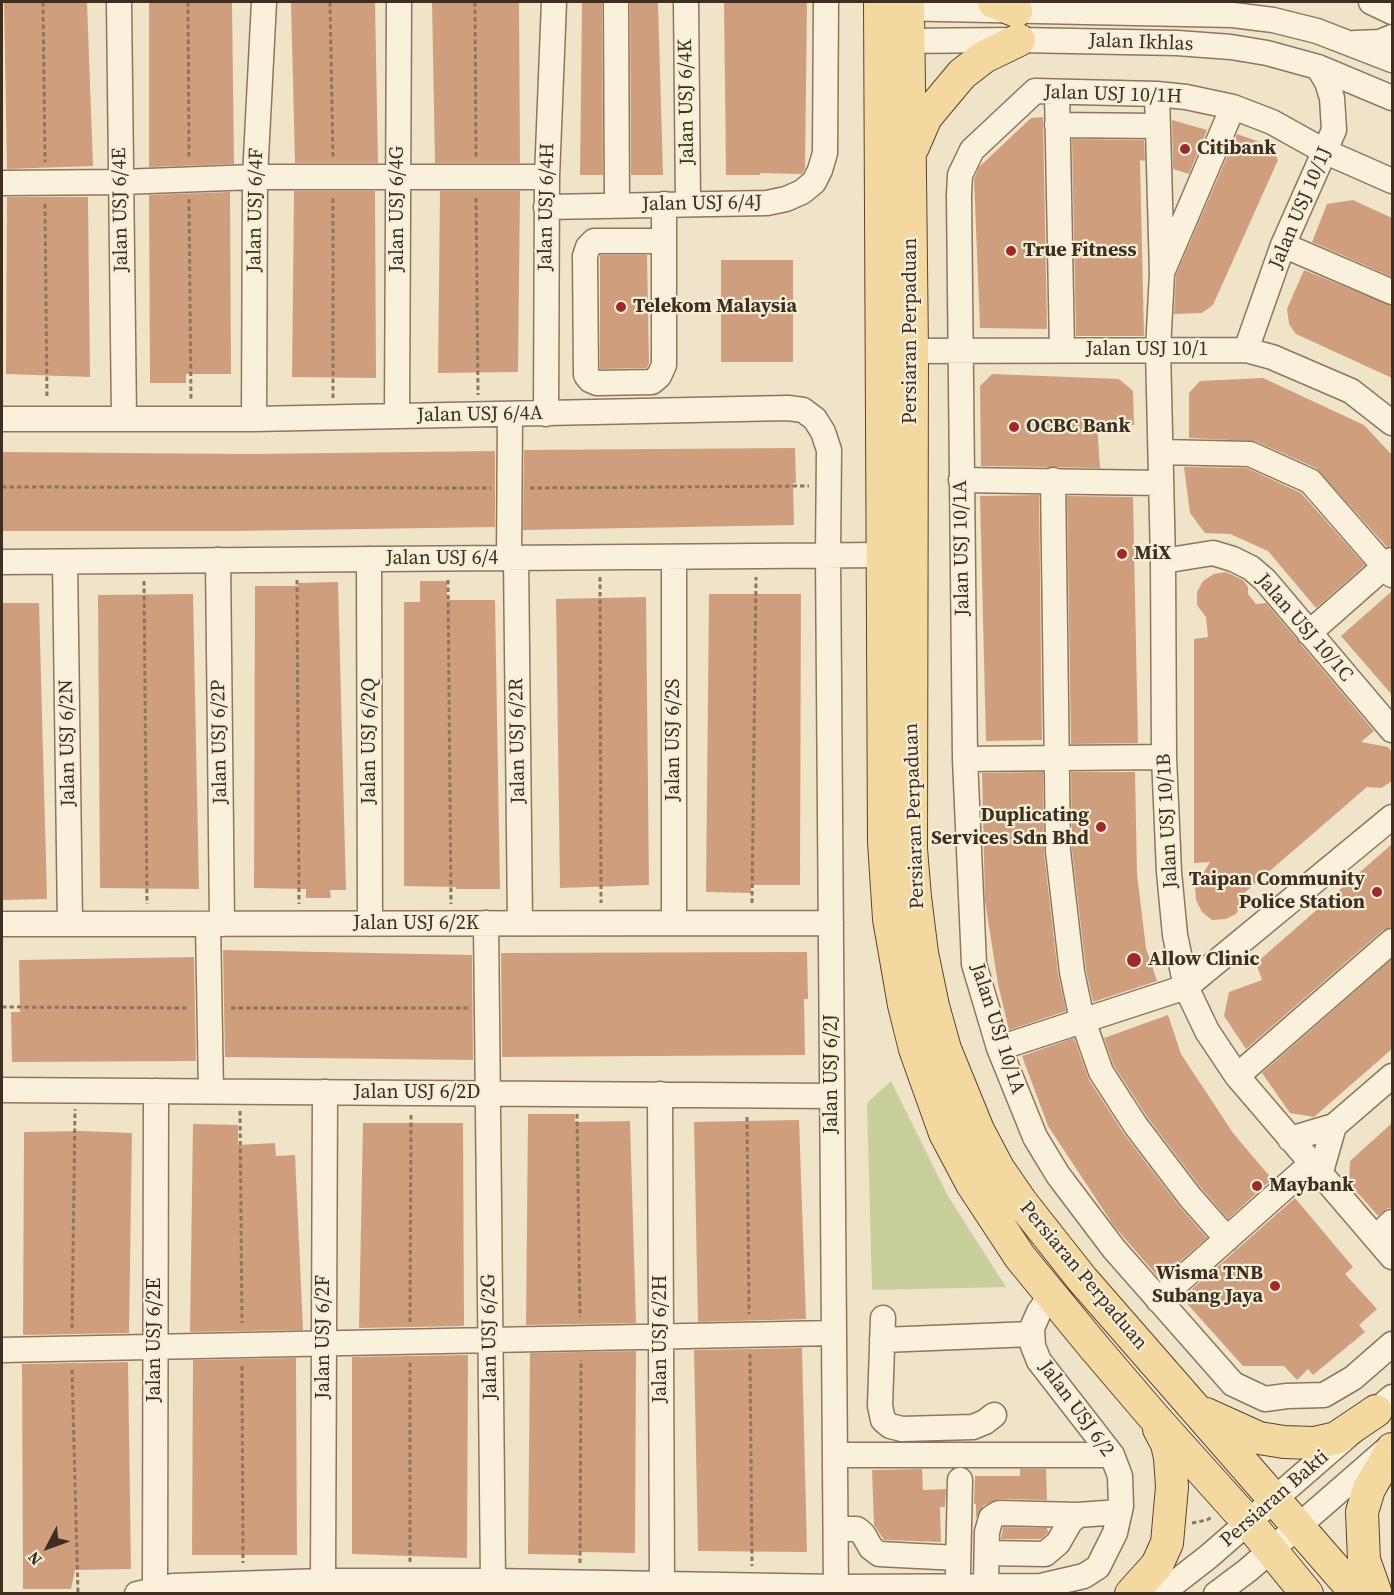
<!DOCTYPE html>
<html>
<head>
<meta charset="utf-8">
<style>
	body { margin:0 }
	#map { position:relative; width:1394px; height:1595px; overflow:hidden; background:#f0e4c8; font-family:"Source Serif 4",serif }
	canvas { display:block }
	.frame { position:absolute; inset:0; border:3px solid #3d2e20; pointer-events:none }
	.north { position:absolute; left:18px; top:1517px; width:60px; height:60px; -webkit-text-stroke:4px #f7eed8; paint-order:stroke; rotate:229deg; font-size:16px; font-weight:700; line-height:24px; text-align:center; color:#3d2e20 }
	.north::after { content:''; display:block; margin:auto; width:21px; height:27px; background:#3d2e20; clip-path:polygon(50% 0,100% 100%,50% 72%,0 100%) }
</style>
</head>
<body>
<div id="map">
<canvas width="1394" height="1595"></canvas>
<div class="frame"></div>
<div class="north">N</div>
</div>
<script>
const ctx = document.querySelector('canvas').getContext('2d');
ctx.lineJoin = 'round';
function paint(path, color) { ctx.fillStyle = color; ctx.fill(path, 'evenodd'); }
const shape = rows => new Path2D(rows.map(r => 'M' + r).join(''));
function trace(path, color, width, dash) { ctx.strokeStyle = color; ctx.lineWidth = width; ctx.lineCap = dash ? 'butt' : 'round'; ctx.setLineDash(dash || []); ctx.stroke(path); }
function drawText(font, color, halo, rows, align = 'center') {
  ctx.font = font + ' "Source Serif 4",serif'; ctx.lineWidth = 4.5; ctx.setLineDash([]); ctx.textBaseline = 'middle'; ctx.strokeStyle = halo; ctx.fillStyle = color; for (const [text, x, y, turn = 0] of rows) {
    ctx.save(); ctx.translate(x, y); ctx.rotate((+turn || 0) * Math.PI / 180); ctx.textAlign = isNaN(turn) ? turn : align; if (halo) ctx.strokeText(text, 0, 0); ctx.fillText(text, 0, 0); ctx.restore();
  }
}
paint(shape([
	[891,1081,948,1196,1006,1287,872,1290,867,1103]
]), '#c9cf9b');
paint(shape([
	[4,2,87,2,93,166,7,169],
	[149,2,232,2,234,164,149,167],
	[335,2,375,2,378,163,295,163,291,3],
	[432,2,519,2,520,163,435,163],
	[582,2,602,2,603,175,580,175],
	[630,2,658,2,663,175,631,175],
	[724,2,807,2,805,168,802,174,760,173,760,175,726,175],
	[1043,117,1047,329,980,328,974,179,979,167,1031,118],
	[1172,120,1207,130,1189,174,1173,169],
	[1237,134,1271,146,1278,160,1213,305,1202,313,1174,314,1176,275],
	[1072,139,1144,140,1145,161,1140,160,1144,336,1076,336],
	[294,191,375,191,376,378,292,377],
	[440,191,520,191,518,372,438,373],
	[230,192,231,374,186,374,186,383,150,383,149,195],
	[7,197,88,197,90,377,6,374],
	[1353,200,1392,218,1392,277,1312,242,1327,204],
	[600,255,647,255,649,363,647,368,600,369],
	[721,260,793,260,793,362,721,362],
	[1304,270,1392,306,1392,378,1296,334,1289,324,1287,309],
	[992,374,1119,379,1133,391,1134,425,1097,424,1100,468,981,466,980,386],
	[1263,378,1364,425,1392,455,1392,546,1387,547,1316,468,1255,441,1189,438,1189,393,1200,381],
	[795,448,796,483,793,483,794,525,523,530,524,450],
	[495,451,495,527,234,531,2,531,2,452,249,454],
	[1184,467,1247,468,1301,493,1365,565,1316,608,1268,551,1230,534,1205,533,1190,513],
	[1039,495,1042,740,986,741,980,496],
	[1067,496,1133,497,1138,743,1071,744],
	[1226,572,1243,580,1248,587,1248,594,1256,604,1266,603,1374,731,1361,742,1388,747,1392,752,1392,781,1381,788,1367,787,1242,895,1242,903,1236,914,1226,919,1212,920,1202,912,1196,900,1195,887,1210,862,1194,863,1194,639,1208,637,1206,617,1197,605,1197,592,1203,581,1214,574],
	[420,581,447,581,447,600,495,600,500,889,456,889,456,887,404,886,404,602,420,602],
	[338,582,346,890,330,890,331,898,306,898,306,889,254,888,255,586,298,586,298,583],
	[1392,591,1392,695,1341,636],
	[193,594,199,889,100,888,98,595],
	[709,594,801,594,800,885,751,885,751,893,706,892],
	[646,597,649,885,560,888,556,599],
	[2,603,39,603,47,899,2,900],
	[1043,772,1044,853,1058,974,1066,1011,1009,1030,998,984,985,901,982,773],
	[1071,772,1135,772,1137,874,1146,948,1157,981,1093,1002,1086,970,1072,850],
	[1392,844,1392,927,1383,930,1246,1049,1224,1016,1229,992,1262,980,1256,963],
	[223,950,472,955,473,1060,225,1057],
	[807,952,808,999,804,999,805,1055,502,1057,501,953],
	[194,957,196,1061,12,1062,11,1012,20,1012,19,960],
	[1392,959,1392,1049,1314,1117,1290,1113,1262,1073],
	[1168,1015,1181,1054,1233,1133,1272,1179,1228,1219,1201,1188,1148,1118,1114,1066,1104,1038],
	[1074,1038,1089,1080,1124,1134,1179,1206,1207,1238,1160,1279,1114,1226,1048,1126,1022,1056],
	[528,1114,575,1114,575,1122,630,1121,636,1323,526,1325],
	[799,1120,806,1319,698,1322,694,1122],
	[363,1123,463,1123,464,1326,359,1328],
	[1392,1123,1392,1208,1388,1208,1378,1216,1349,1183,1350,1161],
	[193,1124,238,1125,238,1145,275,1143,276,1156,295,1155,303,1330,190,1332],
	[80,1131,132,1133,129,1333,23,1335,24,1132],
	[1295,1198,1353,1267,1345,1274,1377,1309,1359,1325,1365,1332,1313,1375,1308,1369,1297,1380,1284,1366,1243,1366,1182,1298],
	[802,1348,807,1552,698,1551,694,1350],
	[636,1351,635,1553,578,1552,578,1555,528,1554,530,1353],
	[468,1355,467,1558,352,1554,352,1357],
	[296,1358,297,1555,192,1555,193,1360],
	[128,1362,131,1569,75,1570,71,1589,23,1589,22,1364],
	[922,1469,923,1490,946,1489,945,1507,940,1507,941,1542,884,1540,874,1525,872,1470],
	[1020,1469,1046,1469,1047,1500,999,1499,983,1506,976,1518,976,1504,974,1504,975,1476,1020,1476],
	[1003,1527,1047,1528,1048,1533,1041,1539,1001,1539]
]), '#cf9f7d');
const minor = shape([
	[119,2,124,418],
	[616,2,617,205],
	[686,2,688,203],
	[1371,2,1392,12],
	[892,8,1233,15,1273,20,1317,31,1392,60],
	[892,41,1019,40,1177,43,1231,47,1267,53,1318,67,1392,98],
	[1355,43,1380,42,1392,37],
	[1057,92,1062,350],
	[1157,94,1162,274,1158,349,1163,561,1164,757,1169,872,1175,935,1186,987,1207,1031,1237,1076,1392,1257],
	[1057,125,1156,126],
	[1392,181,1324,151,1272,122,1233,107,1186,97,1157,94,1035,91,972,150,960,175,959,195,965,759,974,964,999,1048,1035,1137,1058,1175,1114,1249,1233,1384,1265,1399,1287,1396,1324,1395,1353,1378,1392,1344],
	[2,183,121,182,255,177,547,177],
	[546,207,767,203,786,199,802,192,814,182,820,170,825,153,826,2],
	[664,241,594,241,588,247,585,256,586,375,590,380,597,383,652,382,659,376,664,365,664,204],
	[1283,245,1392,292],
	[1164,268,1233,107],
	[1246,350,1283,245,1334,130,1332,98,1327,82,1318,67],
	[895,351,1246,350,1272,357,1351,391,1392,423],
	[546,414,547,177,554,2],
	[397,416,399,2],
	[2,419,254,419,788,408,803,410,815,419,823,432,829,450,828,555,836,1594],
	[254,419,255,177,264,2],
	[1161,452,1250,454,1310,481,1392,575],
	[961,480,1161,483],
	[1053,480,1058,851,1072,972,1081,1015,1101,1072,1136,1126,1190,1197,1227,1239],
	[509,558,510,414],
	[516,558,520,923],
	[369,559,370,924],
	[218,560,222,924],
	[1163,561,1213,553,1233,559,1251,568,1265,580,1392,730],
	[2,562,882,555],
	[65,562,70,924],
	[1309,633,1392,560],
	[965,759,1164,757],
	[486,923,493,1581],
	[674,923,674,557],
	[2,924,831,923],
	[208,924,211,1091],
	[999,1048,1186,987,1392,817],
	[1237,1076,1392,941],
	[2,1090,832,1096],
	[660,1094,662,1584],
	[1290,1139,1334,1126,1392,1076],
	[1320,1175,1334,1126],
	[1376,1237,1392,1222],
	[1158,1300,1311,1164],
	[883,1318,880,1406,883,1420,890,1426,902,1429,973,1427,985,1422,994,1415],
	[882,1340,1032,1334],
	[2,1350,834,1333],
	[835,1455,1112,1455],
	[836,1529,857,1529,863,1534,871,1548,879,1554,958,1558],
	[987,1553,1045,1554,1058,1543,1070,1522,1078,1515],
	[958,1572,960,1480],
	[323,1581,325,1092],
	[986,1586,987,1532,991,1518,999,1513,1078,1515,1119,1512],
	[155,1590,156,1091],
	[137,1594,173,1586,323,1581,493,1581,836,1587,1041,1586,1084,1576,1098,1567,1115,1533,1121,1506,1120,1476,1112,1455,1039,1361,1033,1346,1032,1328,1039,1312,1051,1295],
	[1154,1594,1172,1585,1208,1557,1392,1397],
	[1216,1594,1248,1570,1386,1450]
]);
const major = shape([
	[880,2,884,842,889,919,904,1005,915,1049,945,1133,972,1184,1020,1257,1094,1347,1152,1415,1248,1522,1307,1594],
	[908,2,912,351,911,849,915,897,922,953,933,1006,945,1049,978,1130,998,1168,1022,1203,1082,1279,1357,1594],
	[994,2,1016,11],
	[913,147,926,117,962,74,984,57,1019,40],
	[1206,1414,1259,1438,1284,1442,1314,1443,1336,1438,1376,1411],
	[1131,1594,1157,1565,1167,1543,1172,1487,1170,1458,1167,1444,1159,1429],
	[1376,1594,1364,1560,1362,1512,1369,1489,1392,1449]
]);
trace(minor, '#8d765c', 27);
trace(major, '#5b4430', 34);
trace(shape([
	[43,2,45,162],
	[188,2,189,159],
	[330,2,333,158],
	[475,2,476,158],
	[476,198,478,395],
	[189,199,191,399],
	[45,204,47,399],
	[333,398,333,198],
	[2,487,491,488],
	[530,488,809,486],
	[600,577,601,903],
	[297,580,299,904],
	[448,580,451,904],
	[144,581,147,904],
	[752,903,756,577],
	[2,1007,189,1008],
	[231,1008,468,1008],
	[240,1111,242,1323],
	[577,1114,580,1317],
	[747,1117,749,1314],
	[410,1322,411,1112],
	[72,1328,75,1109],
	[750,1354,752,1566],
	[242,1366,243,1563],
	[72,1370,78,1594],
	[1192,1523,1207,1520,1212,1517],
	[410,1562,410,1361],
	[580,1563,581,1360]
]), '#8d765c', 3, [4.5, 3]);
trace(minor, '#faf1dc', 24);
trace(major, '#f3d9a0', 32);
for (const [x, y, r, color] of [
	[1185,149,6,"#9e2a2b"],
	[1011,251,6,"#9e2a2b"],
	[621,307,6,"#9e2a2b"],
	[1014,427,6,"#9e2a2b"],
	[1122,554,6,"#9e2a2b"],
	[1101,827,6,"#9e2a2b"],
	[1377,892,6,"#9e2a2b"],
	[1134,960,8,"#9e2a2b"],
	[1257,1186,6,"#9e2a2b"],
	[1275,1286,6,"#9e2a2b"]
]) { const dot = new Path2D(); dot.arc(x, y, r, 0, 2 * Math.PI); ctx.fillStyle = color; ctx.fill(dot); trace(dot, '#f7eed8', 2); }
drawText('20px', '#3d2e20', '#f7eed8', [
	["Jalan Ikhlas",1141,43,2],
	["Jalan USJ 10/1H",1113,95,2],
	["Jalan USJ 6/4K",687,102,-91],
	["Jalan USJ 6/4J",702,204,-1],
	["Jalan USJ 6/4H",547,207,-89],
	["Jalan USJ 10/1J",1301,208,-67],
	["Jalan USJ 6/4G",398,209,-90],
	["Jalan USJ 6/4E",121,210,-91],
	["Jalan USJ 6/4F",256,210,-89],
	["Persiaran Perpaduan",911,331,-90],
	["Jalan USJ 10/1",1147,350],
	["Jalan USJ 6/4A",480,415,-1],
	["Jalan USJ 10/1A",962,548,-91],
	["Jalan USJ 6/4",442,559],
	["Jalan USJ 10/1C",1304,628,49],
	["Jalan USJ 6/2S",674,740,-90],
	["Jalan USJ 6/2Q",370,741,-90],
	["Jalan USJ 6/2R",518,741,-91],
	["Jalan USJ 6/2P",220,742,-91],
	["Jalan USJ 6/2N",68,743,-91],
	["Persiaran Perpaduan",915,816,-92],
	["Jalan USJ 10/1B",1168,821,-93],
	["Jalan USJ 6/2K",416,924],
	["Jalan USJ 10/1A",997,1029,72],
	["Jalan USJ 6/2J",832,1074,-90],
	["Jalan USJ 6/2D",417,1093],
	["Persiaran Perpaduan",1083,1276,50],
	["Jalan USJ 6/2F",324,1337,-90],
	["Jalan USJ 6/2G",490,1337,-91],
	["Jalan USJ 6/2H",661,1339,-90],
	["Jalan USJ 6/2E",155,1340,-90],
	["Jalan USJ 6/2",1076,1409,54],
	["Persiaran Bakti",1275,1499,-41]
]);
drawText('bold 20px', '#3d2e20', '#f7eed8', [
	["Citibank",1197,149],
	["True Fitness",1023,251],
	["Telekom Malaysia",633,307],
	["OCBC Bank",1026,427],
	["MiX",1134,554],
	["Duplicating",1089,816,"right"],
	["Services Sdn Bhd",1089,839,"right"],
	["Taipan Community",1365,880,"right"],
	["Police Station",1365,903,"right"],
	["Allow Clinic",1148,960],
	["Maybank",1269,1186],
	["Wisma TNB",1263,1274,"right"],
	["Subang Jaya",1263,1297,"right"]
], 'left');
</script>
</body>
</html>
